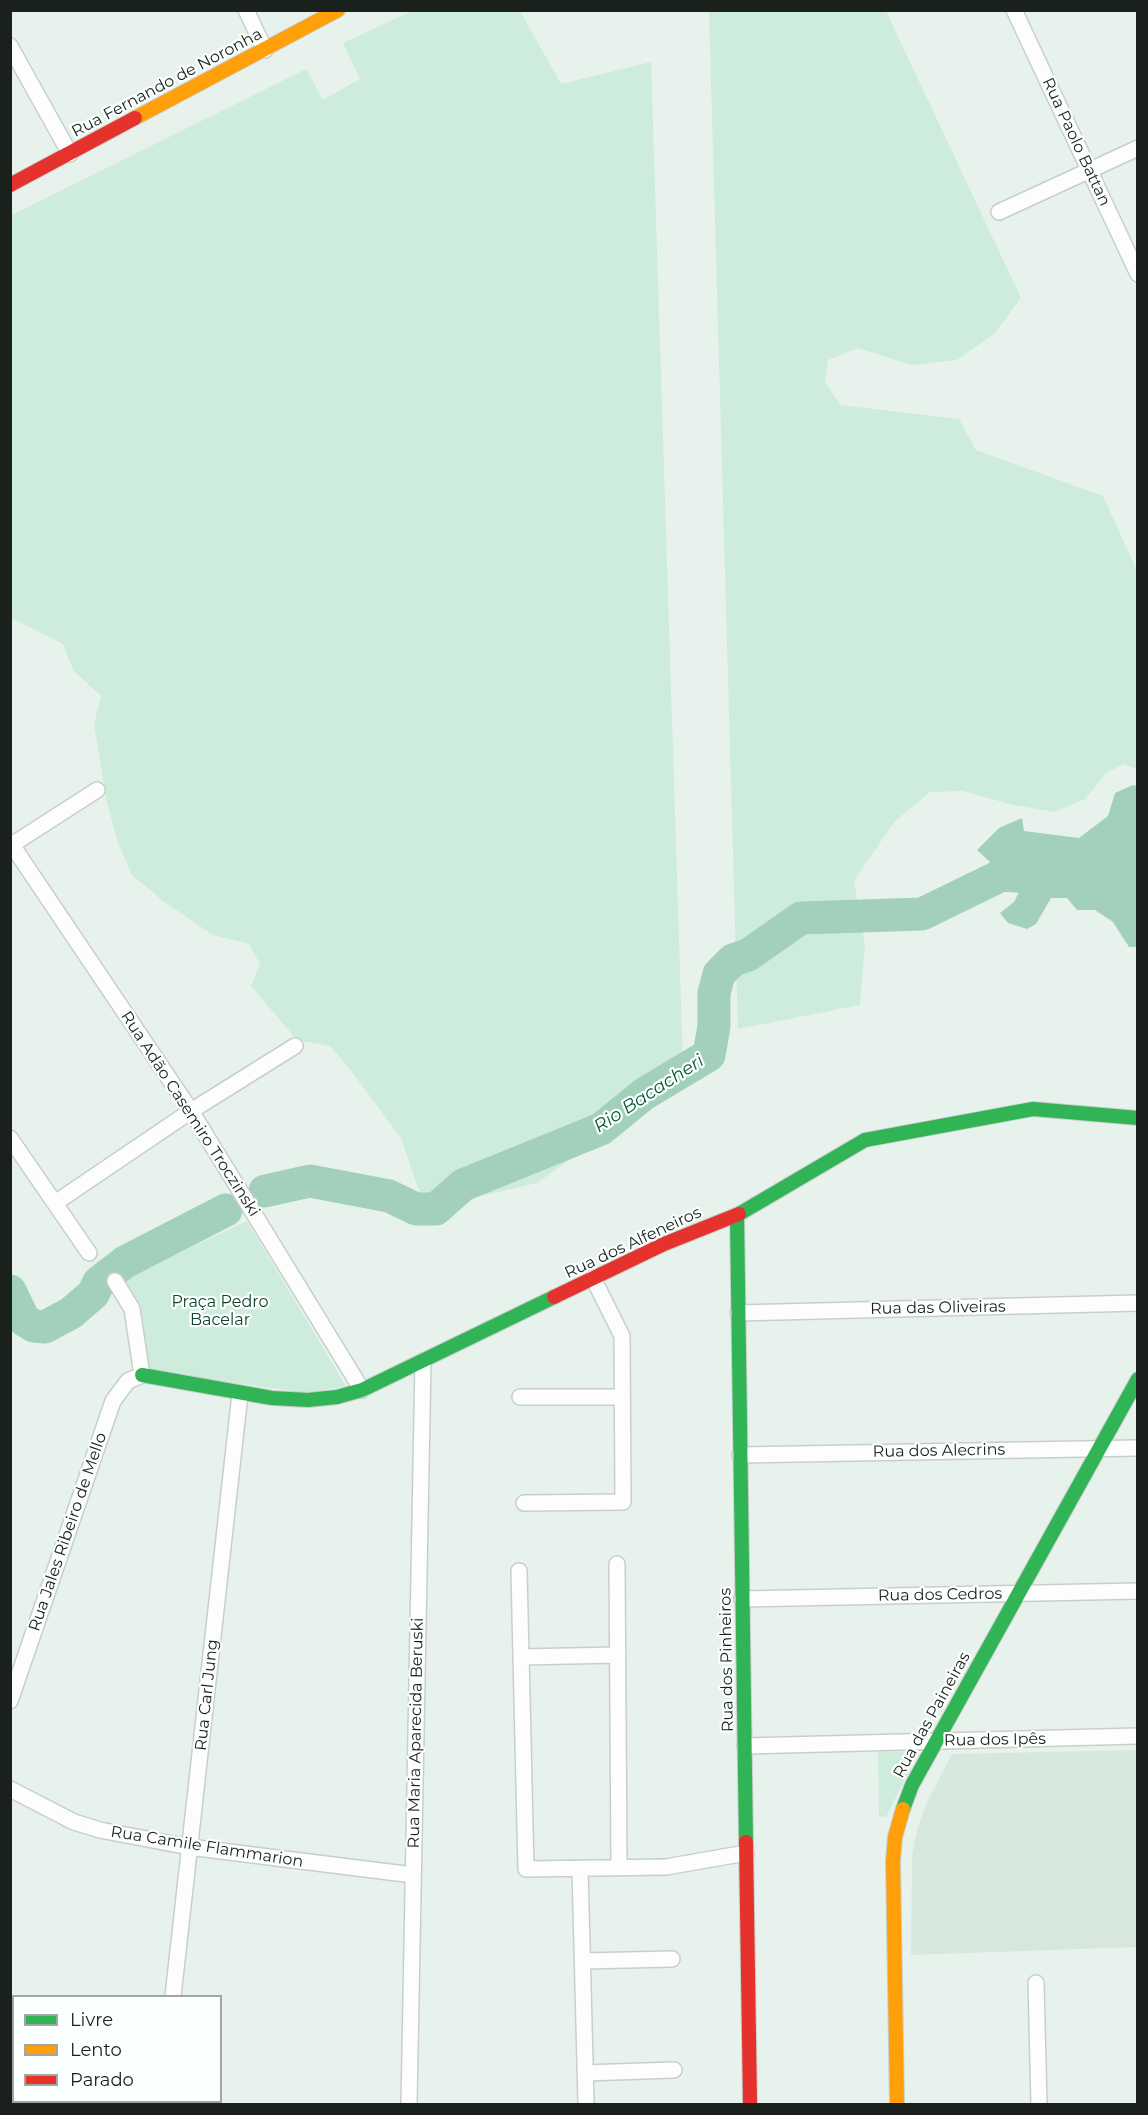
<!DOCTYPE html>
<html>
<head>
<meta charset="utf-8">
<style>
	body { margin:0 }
	#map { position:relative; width:1148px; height:2115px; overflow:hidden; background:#e8f2ed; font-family:Montserrat,sans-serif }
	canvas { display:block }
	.frame { position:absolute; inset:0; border:12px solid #1a211d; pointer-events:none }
	.legend { position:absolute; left:12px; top:1995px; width:210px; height:108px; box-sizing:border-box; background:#fbfffd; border:2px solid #a1a6a3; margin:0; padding:8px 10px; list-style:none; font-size:18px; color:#1a211d }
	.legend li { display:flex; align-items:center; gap:12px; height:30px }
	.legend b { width:30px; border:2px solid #a1a6a3 }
</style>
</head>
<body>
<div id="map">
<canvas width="1148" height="2115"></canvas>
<div class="frame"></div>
<ul class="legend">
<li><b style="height:8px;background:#30b455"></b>Livre</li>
<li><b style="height:8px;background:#ff9f0a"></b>Lento</li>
<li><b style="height:8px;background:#e5322d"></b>Parado</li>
</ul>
</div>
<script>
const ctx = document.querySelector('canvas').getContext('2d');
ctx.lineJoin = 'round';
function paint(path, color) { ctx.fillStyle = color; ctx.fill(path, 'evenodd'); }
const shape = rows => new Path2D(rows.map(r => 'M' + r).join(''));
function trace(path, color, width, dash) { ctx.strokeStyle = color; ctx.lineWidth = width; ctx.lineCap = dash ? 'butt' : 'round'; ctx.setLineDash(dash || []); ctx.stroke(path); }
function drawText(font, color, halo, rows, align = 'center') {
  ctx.font = font + ' Montserrat,sans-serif'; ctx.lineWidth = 4.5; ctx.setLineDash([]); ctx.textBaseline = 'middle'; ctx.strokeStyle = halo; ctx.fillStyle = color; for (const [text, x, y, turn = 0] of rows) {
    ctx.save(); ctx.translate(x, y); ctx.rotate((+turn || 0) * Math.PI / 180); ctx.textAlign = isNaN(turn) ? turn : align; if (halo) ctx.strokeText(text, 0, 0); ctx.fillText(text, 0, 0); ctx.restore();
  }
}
paint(shape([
	[1137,1750,1137,1947,911,1955,912,1856,918,1826,928,1800,952,1754]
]), '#d6e8de');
paint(shape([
	[412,11,520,11,561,84,651,62,683,1064,639,1110,537,1183,425,1209,401,1138,349,1068,330,1046,297,1040,251,986,260,964,249,944,213,935,163,901,132,875,118,843,107,803,94,724,101,696,73,670,63,644,11,618,10,216,306,69,323,100,360,79,343,43],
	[709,11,886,11,1021,298,994,334,957,360,911,365,858,348,828,360,825,382,840,405,959,419,976,450,1103,496,1138,573,1137,769,1124,764,1106,773,1085,799,1055,812,1013,805,963,791,930,792,894,822,854,881,865,945,860,1005,738,1029],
	[247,1221,346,1386,306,1393,146,1370,135,1304,123,1279],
	[919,1751,886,1817,879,1816,878,1752]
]), '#cdecdc');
paint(shape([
	[1133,785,1138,786,1137,947,1129,947,1113,922,1095,910,1077,910,1067,898,1051,898,1036,924,1027,929,1008,923,1000,913,1014,902,1020,890,977,850,999,828,1022,818,1024,831,1079,838,1108,816,1115,793]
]), '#a3d0bb');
trace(shape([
	[19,1328,24,1320]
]), '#a3d0bb', 5);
trace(shape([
	[265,1191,310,1181,389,1196,416,1209,436,1209,463,1185,601,1129,644,1094,709,1055,714,1026,714,993,719,974,733,960,748,955,801,918,922,914,1002,875,1138,885],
	[10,1291,24,1320,34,1326,45,1327,71,1313,93,1294,99,1282,125,1262,226,1210]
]), '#a3d0bb', 33);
const street = shape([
	[246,10,265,50],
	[1014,10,1138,274],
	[10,46,70,154],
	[999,212,1138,148],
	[10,842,191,1111,362,1390],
	[10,846,97,790],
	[10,1138,89,1253],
	[55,1203,191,1111,295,1046],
	[738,1313,1138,1303],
	[520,1397,621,1397],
	[740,1455,1138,1448],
	[524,1503,623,1502,622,1336,593,1278],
	[617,1564,619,1867],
	[519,1571,526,1869,666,1867,746,1853],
	[742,1599,1138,1591],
	[521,1657,618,1655],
	[10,1701,113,1401,128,1381,142,1375,132,1309,115,1281],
	[745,1746,1138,1736],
	[10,1789,74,1822,100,1830,189,1847,413,1875],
	[580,1868,586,2103],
	[583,1961,672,1959],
	[1036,1983,1039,2104],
	[173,1996,240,1394],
	[585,2073,674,2070],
	[10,2104,12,2104],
	[160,2104,161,2102],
	[409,2104,423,1361]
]);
const fast = shape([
	[739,1214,865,1140,1033,1109,1138,1118],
	[737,1215,746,1842],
	[142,1375,272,1398,308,1400,337,1397,362,1390,554,1297],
	[903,1809,912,1785,1138,1379]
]);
const slow = shape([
	[135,118,338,10],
	[897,2104,893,1861,895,1837,903,1809]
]);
const jam = shape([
	[10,185,135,118],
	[554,1297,664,1244,739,1214],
	[746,1842,750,2104]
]);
trace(street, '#c8cfcb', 18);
trace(fast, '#c8cfcb', 16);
trace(slow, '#c8cfcb', 16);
trace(jam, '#c8cfcb', 16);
trace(street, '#fcfdfc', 15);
trace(fast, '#30b455', 14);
trace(slow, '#ff9f0a', 14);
trace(jam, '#e5322d', 14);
drawText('16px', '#1a211d', '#fbfffd', [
	["Rua Fernando de Noronha",167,83,-28],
	["Rua Paolo Battan",1076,142,65],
	["Rua Adão Casemiro Troczinski",190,1114,57],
	["Rua dos Alfeneiros",633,1243,-25],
	["Rua das Oliveiras",938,1308,-1],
	["Rua dos Alecrins",939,1451,-1],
	["Rua Jales Ribeiro de Mello",68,1532,-71],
	["Rua dos Cedros",940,1595,-1],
	["Rua dos Pinheiros",727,1660,-91],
	["Rua Carl Jung",207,1695,-84],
	["Rua das Paineiras",932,1715,-61],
	["Rua Maria Aparecida Beruski",416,1733,-89],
	["Rua dos Ipês",995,1740,-1],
	["Rua Camile Flammarion",207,1847,9]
]);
drawText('16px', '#12432f', '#fbfffd', [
	["Praça Pedro",220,1302],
	["Bacelar",220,1320]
]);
drawText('italic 18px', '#08563b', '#fbfffd', [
	["Rio Bacacheri",649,1094,-33]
]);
</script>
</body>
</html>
